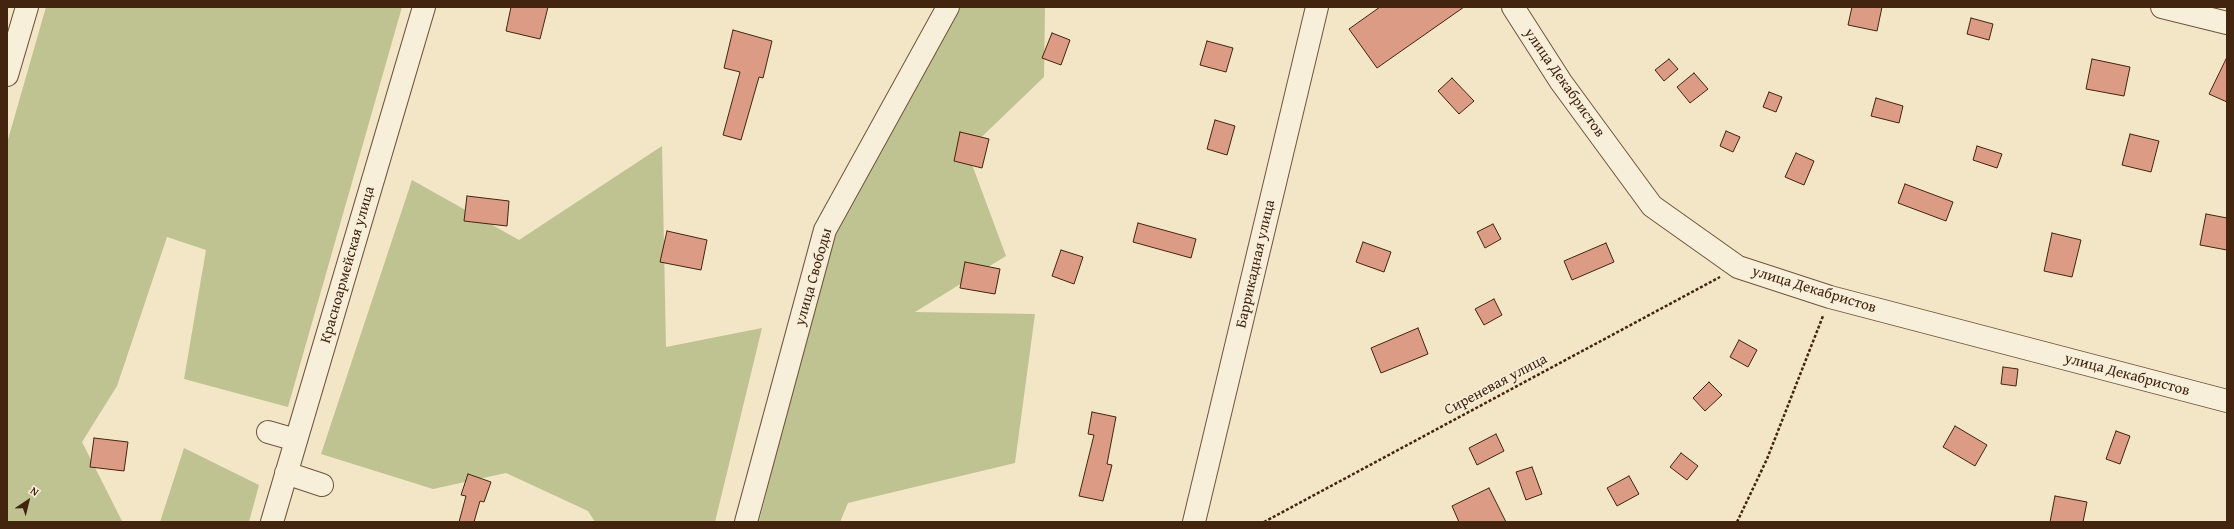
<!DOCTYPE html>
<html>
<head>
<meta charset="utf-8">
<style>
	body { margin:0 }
	#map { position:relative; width:2234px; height:529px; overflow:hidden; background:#f2e6c6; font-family:"Gentium Book Plus",serif }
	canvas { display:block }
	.frame { position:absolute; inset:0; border:8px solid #43240f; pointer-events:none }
	.north { position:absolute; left:8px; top:481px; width:40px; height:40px; -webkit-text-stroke:3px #f7efda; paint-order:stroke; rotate:35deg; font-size:11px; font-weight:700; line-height:16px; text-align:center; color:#43240f }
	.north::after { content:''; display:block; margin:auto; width:14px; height:18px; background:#43240f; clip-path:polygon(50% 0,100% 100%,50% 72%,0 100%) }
</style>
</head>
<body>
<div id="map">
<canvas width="2234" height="529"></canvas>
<div class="frame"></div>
<div class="north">N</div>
</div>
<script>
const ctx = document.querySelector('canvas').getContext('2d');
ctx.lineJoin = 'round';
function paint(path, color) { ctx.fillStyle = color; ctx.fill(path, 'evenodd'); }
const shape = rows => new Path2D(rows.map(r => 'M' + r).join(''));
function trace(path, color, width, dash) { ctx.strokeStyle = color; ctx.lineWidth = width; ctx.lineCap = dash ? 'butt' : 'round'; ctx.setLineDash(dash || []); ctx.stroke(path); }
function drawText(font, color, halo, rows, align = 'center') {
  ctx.font = font + ' "Gentium Book Plus",serif'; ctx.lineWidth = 3; ctx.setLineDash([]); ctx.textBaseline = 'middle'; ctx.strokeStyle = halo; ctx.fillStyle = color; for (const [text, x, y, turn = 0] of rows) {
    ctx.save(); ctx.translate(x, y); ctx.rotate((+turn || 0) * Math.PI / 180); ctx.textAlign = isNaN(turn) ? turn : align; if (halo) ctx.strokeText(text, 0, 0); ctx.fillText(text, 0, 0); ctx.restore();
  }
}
paint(shape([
	[46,7,402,7,288,407,184,379,206,250,167,237,117,386,82,442,122,521,153,522,7,522,7,143],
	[961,7,1045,7,1044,77,967,151,1006,256,915,312,1035,314,1015,463,848,503,840,522,759,522,833,225],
	[662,146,666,347,762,328,715,522,595,522,588,511,506,473,433,489,321,454,412,180,519,240],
	[184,448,259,485,249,522,160,522]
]), '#bfc392');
const building = shape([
	[511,7,548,7,540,39,506,31,511,7],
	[1380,7,1464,7,1377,68,1349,29,1380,7],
	[1852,7,1882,7,1877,31,1848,25,1852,7],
	[1971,18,1993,24,1989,40,1967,34,1971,18],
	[733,30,772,41,763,78,759,77,741,140,723,135,740,72,724,68,733,30],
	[1052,33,1070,40,1061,65,1042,58,1052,33],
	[1207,41,1233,48,1226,72,1200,65,1207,41],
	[2227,57,2227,102,2209,94,2227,57],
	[1669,59,1678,69,1664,81,1655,70,1669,59],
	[2092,59,2130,67,2124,96,2086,89,2092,59],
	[1694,73,1708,89,1690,103,1677,87,1694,73],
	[1452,78,1474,101,1459,114,1438,91,1452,78],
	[1769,92,1782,97,1776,112,1763,107,1769,92],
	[1876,98,1903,106,1899,123,1871,116,1876,98],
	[1215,120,1235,126,1227,155,1207,149,1215,120],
	[1726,131,1740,137,1733,152,1720,146,1726,131],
	[960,132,989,139,982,168,954,161,960,132],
	[2130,134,2159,141,2151,172,2122,165,2130,134],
	[1977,146,2002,154,1997,168,1973,160,1977,146],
	[1796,153,1814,161,1804,185,1785,177,1796,153],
	[1905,184,1953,202,1946,221,1898,203,1905,184],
	[467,196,509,201,507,226,464,221,467,196],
	[2206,214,2227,218,2227,250,2200,245,2206,214],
	[1138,223,1196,239,1191,258,1133,242,1138,223],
	[1493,224,1501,239,1485,248,1477,232,1493,224],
	[667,231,707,240,701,270,660,262,667,231],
	[2052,233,2081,240,2072,277,2044,271,2052,233],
	[1363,242,1391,252,1384,272,1356,262,1363,242],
	[1606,243,1614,262,1572,280,1564,261,1606,243],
	[1061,250,1083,257,1074,284,1052,276,1061,250],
	[965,262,1000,269,995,294,960,288,965,262],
	[1494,299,1502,315,1484,325,1475,309,1494,299],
	[1418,328,1428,354,1381,373,1371,348,1418,328],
	[1739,340,1757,350,1748,367,1730,357,1739,340],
	[2003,367,2018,369,2016,386,2001,384,2003,367],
	[1709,382,1722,395,1705,411,1693,398,1709,382],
	[1092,412,1116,417,1107,464,1112,465,1103,501,1079,496,1094,435,1088,434,1092,412],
	[1955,426,1987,445,1975,466,1943,447,1955,426],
	[2116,431,2130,436,2120,464,2106,459,2116,431],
	[1496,434,1504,451,1477,465,1469,448,1496,434],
	[94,438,128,442,124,471,90,467,94,438],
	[1681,453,1698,466,1687,480,1670,467,1681,453],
	[1532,467,1542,494,1526,500,1516,472,1532,467],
	[468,474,491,482,484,502,480,501,474,522,459,522,466,496,461,495,468,474],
	[1629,476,1639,494,1617,506,1607,488,1629,476],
	[1489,488,1506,522,1459,522,1452,506,1489,488],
	[2055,496,2087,502,2083,522,2050,522,2055,496]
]);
paint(building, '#db9b84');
trace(building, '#43240f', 1);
const minor = shape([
	[1513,7,1561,82,1652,206,1738,267,1830,297,2227,401],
	[2162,7,2227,23],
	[7,75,27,7],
	[268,432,296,440],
	[286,473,322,485],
	[272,522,424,7],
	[746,522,825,230,948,7],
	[1194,522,1317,7]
]);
trace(minor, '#6f543d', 24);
trace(shape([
	[1264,522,1720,277],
	[1737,522,1767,459,1823,316]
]), '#43240f', 2.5, [3, 2]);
trace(minor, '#f7efda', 22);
drawText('15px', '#43240f', '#f7efda', [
	["улица Декабристов",1564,83,55],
	["Баррикадная улица",1256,264,-77],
	["Красноармейская улица",348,265,-74],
	["улица Свободы",814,277,-74],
	["улица Декабристов",1814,290,17],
	["улица Декабристов",2127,375,15],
	["Сиреневая улица",1496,385,-28]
]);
</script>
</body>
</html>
